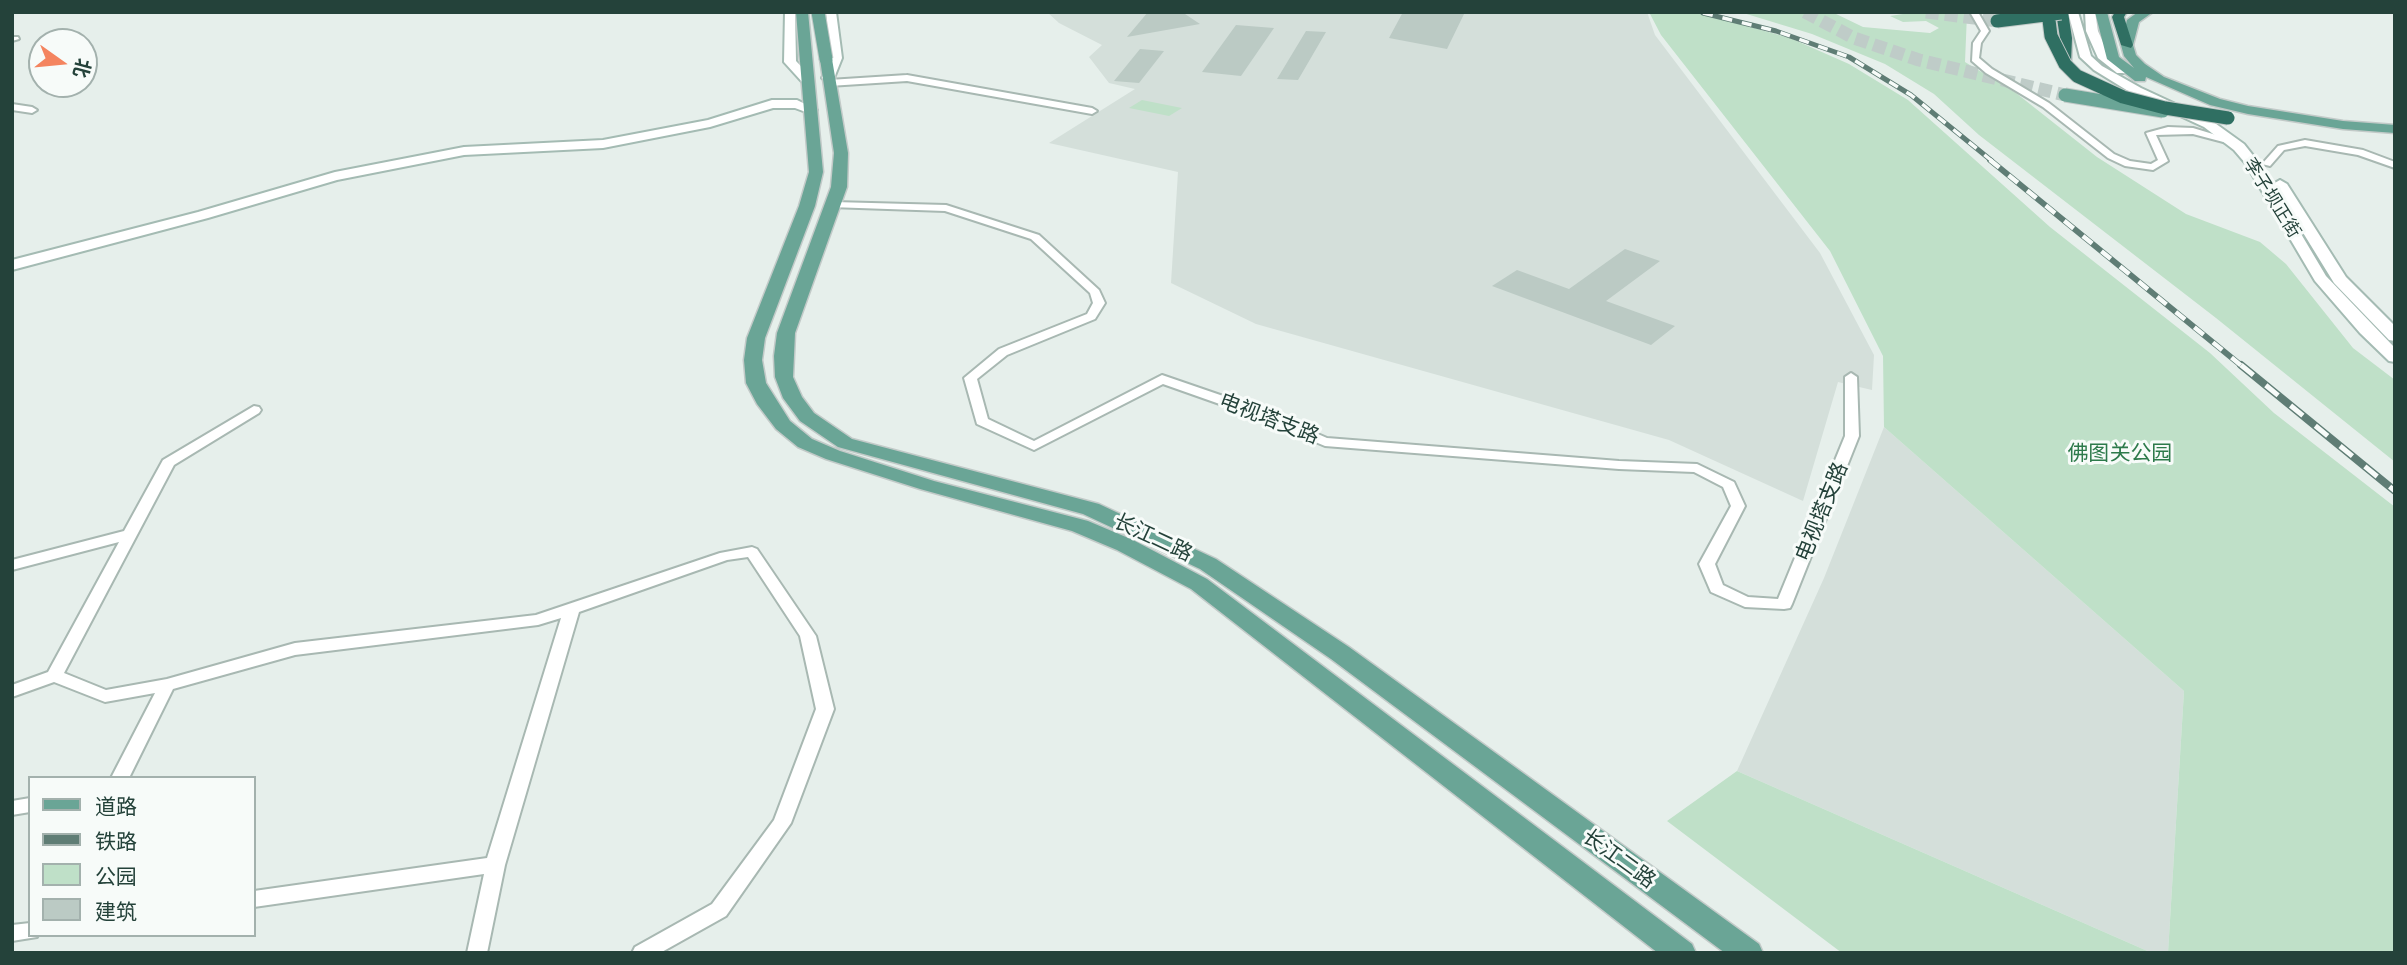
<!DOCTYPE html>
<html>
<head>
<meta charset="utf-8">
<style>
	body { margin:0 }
	#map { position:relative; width:2407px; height:965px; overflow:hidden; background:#e6efeb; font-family:Inter,"Noto Sans SC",sans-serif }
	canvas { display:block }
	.frame { position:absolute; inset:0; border:14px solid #24423a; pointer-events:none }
	.legend { position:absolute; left:28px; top:776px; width:228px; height:161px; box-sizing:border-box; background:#f7fbf9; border:2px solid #a3b1ad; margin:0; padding:9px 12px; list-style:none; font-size:21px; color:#24423a }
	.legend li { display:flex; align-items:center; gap:14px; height:35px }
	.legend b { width:35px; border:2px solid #a3b1ad }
	.north { position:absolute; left:28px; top:28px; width:70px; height:70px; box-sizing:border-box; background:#f7fbf9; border:2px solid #a3b1ad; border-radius:50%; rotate:105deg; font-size:19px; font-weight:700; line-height:28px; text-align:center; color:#24423a }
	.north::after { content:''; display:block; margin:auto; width:24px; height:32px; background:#f4845f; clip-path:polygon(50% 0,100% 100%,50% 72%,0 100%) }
</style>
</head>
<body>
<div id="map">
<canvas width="2407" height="965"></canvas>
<div class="frame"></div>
<ul class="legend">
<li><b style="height:9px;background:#6aa596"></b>道路</li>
<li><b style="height:9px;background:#5f7d75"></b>铁路</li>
<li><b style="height:19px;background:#bfe0c8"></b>公园</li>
<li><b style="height:19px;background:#bbcac4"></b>建筑</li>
</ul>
<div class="north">北</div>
</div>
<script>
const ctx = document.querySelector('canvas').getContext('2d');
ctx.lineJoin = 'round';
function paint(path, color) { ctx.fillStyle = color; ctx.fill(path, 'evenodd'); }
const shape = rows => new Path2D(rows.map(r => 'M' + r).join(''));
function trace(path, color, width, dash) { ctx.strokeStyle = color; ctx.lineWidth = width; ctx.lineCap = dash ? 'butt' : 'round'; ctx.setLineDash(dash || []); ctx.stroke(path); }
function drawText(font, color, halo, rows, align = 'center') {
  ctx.font = font + ' Inter,"Noto Sans SC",sans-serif'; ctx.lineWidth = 6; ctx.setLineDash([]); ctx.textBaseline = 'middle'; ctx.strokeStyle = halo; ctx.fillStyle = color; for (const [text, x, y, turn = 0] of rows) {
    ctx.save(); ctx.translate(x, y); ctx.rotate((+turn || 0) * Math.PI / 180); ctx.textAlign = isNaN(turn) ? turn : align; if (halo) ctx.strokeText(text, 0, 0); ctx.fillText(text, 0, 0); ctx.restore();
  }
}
paint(shape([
	[1047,12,1647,12,1655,35,1820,253,1874,355,1872,390,1838,382,1803,501,1669,440,1256,324,1171,283,1178,172,1049,143,1135,89,1109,83,1089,57,1102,45,1059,23],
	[1884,427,2184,691,2168,953,2152,953,1737,771,1824,578]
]), '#d4dfda');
paint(shape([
	[1649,12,1696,12,1790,38,1849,64,1908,100,2050,227,2210,353,2274,413,2395,507,2395,953,2168,953,2184,691,1884,427,1883,356,1830,251,1661,35],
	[1740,12,1832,12,1863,27,1930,33,1939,28,1926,21,1903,22,1890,16,1916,12,1967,14,1965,62,2016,93,2097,157,2186,214,2260,242,2286,264,2353,348,2395,380,2395,462,2216,318,1979,135,1934,94,1885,64,1812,34],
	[1142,100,1182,108,1169,116,1129,108],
	[1737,771,2152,953,1842,953,1667,821]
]), '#bfe0c8');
paint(shape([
	[1148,12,1182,12,1200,24,1127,37],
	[1403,12,1465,12,1447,49,1389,38],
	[1236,25,1274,28,1241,76,1202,72],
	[1306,31,1326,32,1298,80,1277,79],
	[1140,49,1164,51,1139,83,1114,81],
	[1625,249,1660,261,1606,301,1675,326,1651,345,1492,286,1517,270,1569,289]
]), '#bbcac4');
trace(shape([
	[1805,12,1854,38,1919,60,2065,95]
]), '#bfccc8', 13, [13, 6]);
trace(shape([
	[1926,12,1997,21]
]), '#bfccc8', 13, [13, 6]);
const street = shape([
	[1970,12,1978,12,1989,31,1981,43,1979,58,1992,69,2049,103,2114,154,2130,161,2151,164,2158,160,2146,133,2168,127,2193,128,2236,141,2231,144,2193,134,2156,135,2168,161,2153,170,2125,166,2108,158,2043,107,1986,73,1972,61,1973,43,1981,31,1970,12],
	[12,37,18,37,19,39,12,41,12,37],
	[907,75,1092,108,1097,111,1092,114,907,81,829,86,825,83,829,80,907,75],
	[12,104,32,107,37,110,32,113,12,110,12,104],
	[2305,140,2363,150,2395,162,2395,168,2358,155,2305,146,2284,150,2270,166,2262,164,2278,146,2305,140],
	[834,202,946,205,1039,235,1099,290,1105,303,1095,319,1007,355,977,379,988,419,1034,441,1162,375,1258,408,1327,438,1619,461,1697,464,1734,482,1745,506,1715,564,1723,585,1748,597,1778,599,1845,436,1845,377,1851,373,1857,377,1859,436,1792,604,1790,608,1784,609,1745,607,1711,592,1699,564,1731,506,1723,487,1694,472,1619,469,1325,446,1248,414,1163,384,1034,450,977,424,964,378,999,349,1087,314,1093,303,1090,293,1031,239,945,211,830,207,830,203,834,202],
	[254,406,259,407,261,410,259,413,174,465,64,673,106,690,167,679,295,643,536,615,720,553,752,547,757,549,816,636,834,709,791,823,726,916,660,953,632,953,635,947,712,904,774,820,816,709,800,636,748,557,727,560,579,612,505,865,487,953,467,953,484,874,254,907,254,891,487,858,561,618,538,625,295,655,173,689,129,778,111,778,155,693,105,702,54,682,12,697,12,685,48,672,119,542,12,570,12,560,124,531,163,460,254,406],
	[30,798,30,812,12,815,12,801,30,798],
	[30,923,30,935,38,935,37,937,12,941,12,925,30,923]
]);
const secondary = shape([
	[785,12,795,12,796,61,812,78,812,84,804,84,784,62,785,12],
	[826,12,836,12,842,58,834,78,828,82,822,78,830,58,826,12],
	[2068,12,2078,12,2091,56,2102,66,2141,88,2212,121,2244,144,2259,163,2326,276,2395,348,2395,362,2389,361,2360,333,2315,281,2246,164,2234,150,2204,127,2133,94,2094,70,2080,57,2068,12],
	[2085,12,2095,12,2098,31,2109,56,2125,69,2125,73,2117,73,2098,58,2086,31,2085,12],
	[772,100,797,100,817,110,811,114,795,108,773,108,710,127,603,148,464,155,337,180,208,218,12,270,12,260,198,212,335,172,464,147,603,140,708,120,772,100],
	[2280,180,2287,184,2346,277,2395,326,2395,341,2389,340,2334,283,2273,184,2280,180]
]);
const primary = shape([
	[796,12,808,12,823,172,815,206,765,338,762,360,766,383,790,421,812,439,840,451,934,481,1088,521,1133,540,1207,579,1692,944,1696,953,1658,953,1191,589,1117,550,1072,531,920,489,826,459,798,447,776,429,757,404,746,383,744,360,747,338,799,206,809,172,796,12],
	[2095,12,2107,12,2119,57,2134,68,2124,56,2121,45,2127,20,2138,12,2153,12,2139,22,2133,45,2136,55,2145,64,2164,77,2220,99,2248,106,2343,121,2395,125,2395,133,2343,129,2248,114,2210,105,2146,77,2145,81,2135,81,2107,59,2095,12],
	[826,55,832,59,848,153,847,187,795,333,793,377,802,397,814,413,852,439,1099,504,1216,559,1349,647,1759,944,1763,953,1725,953,1331,659,1200,569,1083,514,838,447,800,421,783,398,775,377,774,356,777,333,831,187,834,153,820,59,826,55]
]);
const highway = shape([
	[2056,12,2068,12,2072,38,2071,64,2065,68,2059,64,2060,38,2056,12],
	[2115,12,2127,12,2124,17,2133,45,2131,48,2121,45,2112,17,2115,12]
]);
trace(street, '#a8b8b2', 4);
trace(secondary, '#a4bbb3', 4);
trace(primary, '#c2cac8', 3);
trace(highway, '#c2cac8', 3);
paint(street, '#fff');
paint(secondary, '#fff');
paint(primary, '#6aa596');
paint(highway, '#2f6f62');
const railFar2 = shape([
	[1703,13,1776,31,1849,57,1911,95,1992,161]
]);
const railFar1 = shape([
	[1990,160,2243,367]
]);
const rail = shape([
	[2241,365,2395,491]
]);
trace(railFar2, '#5f7d75', 5);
trace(railFar1, '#5f7d75', 6);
trace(rail, '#5f7d75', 8);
trace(railFar2, '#f7fbf9', 3.5, [10]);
trace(railFar1, '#f7fbf9', 4.5, [12]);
trace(rail, '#f7fbf9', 5, [16]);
const primaryBridge = shape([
	[818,12,826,59],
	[2065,95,2163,111]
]);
const highwayBridge = shape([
	[2048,12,2051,36,2065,64,2077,76,2123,97,2165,108,2228,118],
	[1997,21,2061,13]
]);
trace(primaryBridge, '#c2cac8', 15, []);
trace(highwayBridge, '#c2cac8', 15, []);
trace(primaryBridge, '#6aa596', 13);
trace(highwayBridge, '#2f6f62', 13);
drawText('18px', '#24423a', '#f7fbf9', [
	["李子坝正街",2272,198,58]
]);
drawText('21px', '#24423a', '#f7fbf9', [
	["电视塔支路",1269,419,21],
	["电视塔支路",1822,512,-68],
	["长江二路",1153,538,25],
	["长江二路",1619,859,36]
]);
drawText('21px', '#2d7a4b', '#f7fbf9', [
	["佛图关公园",2120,454]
]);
</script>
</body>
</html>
